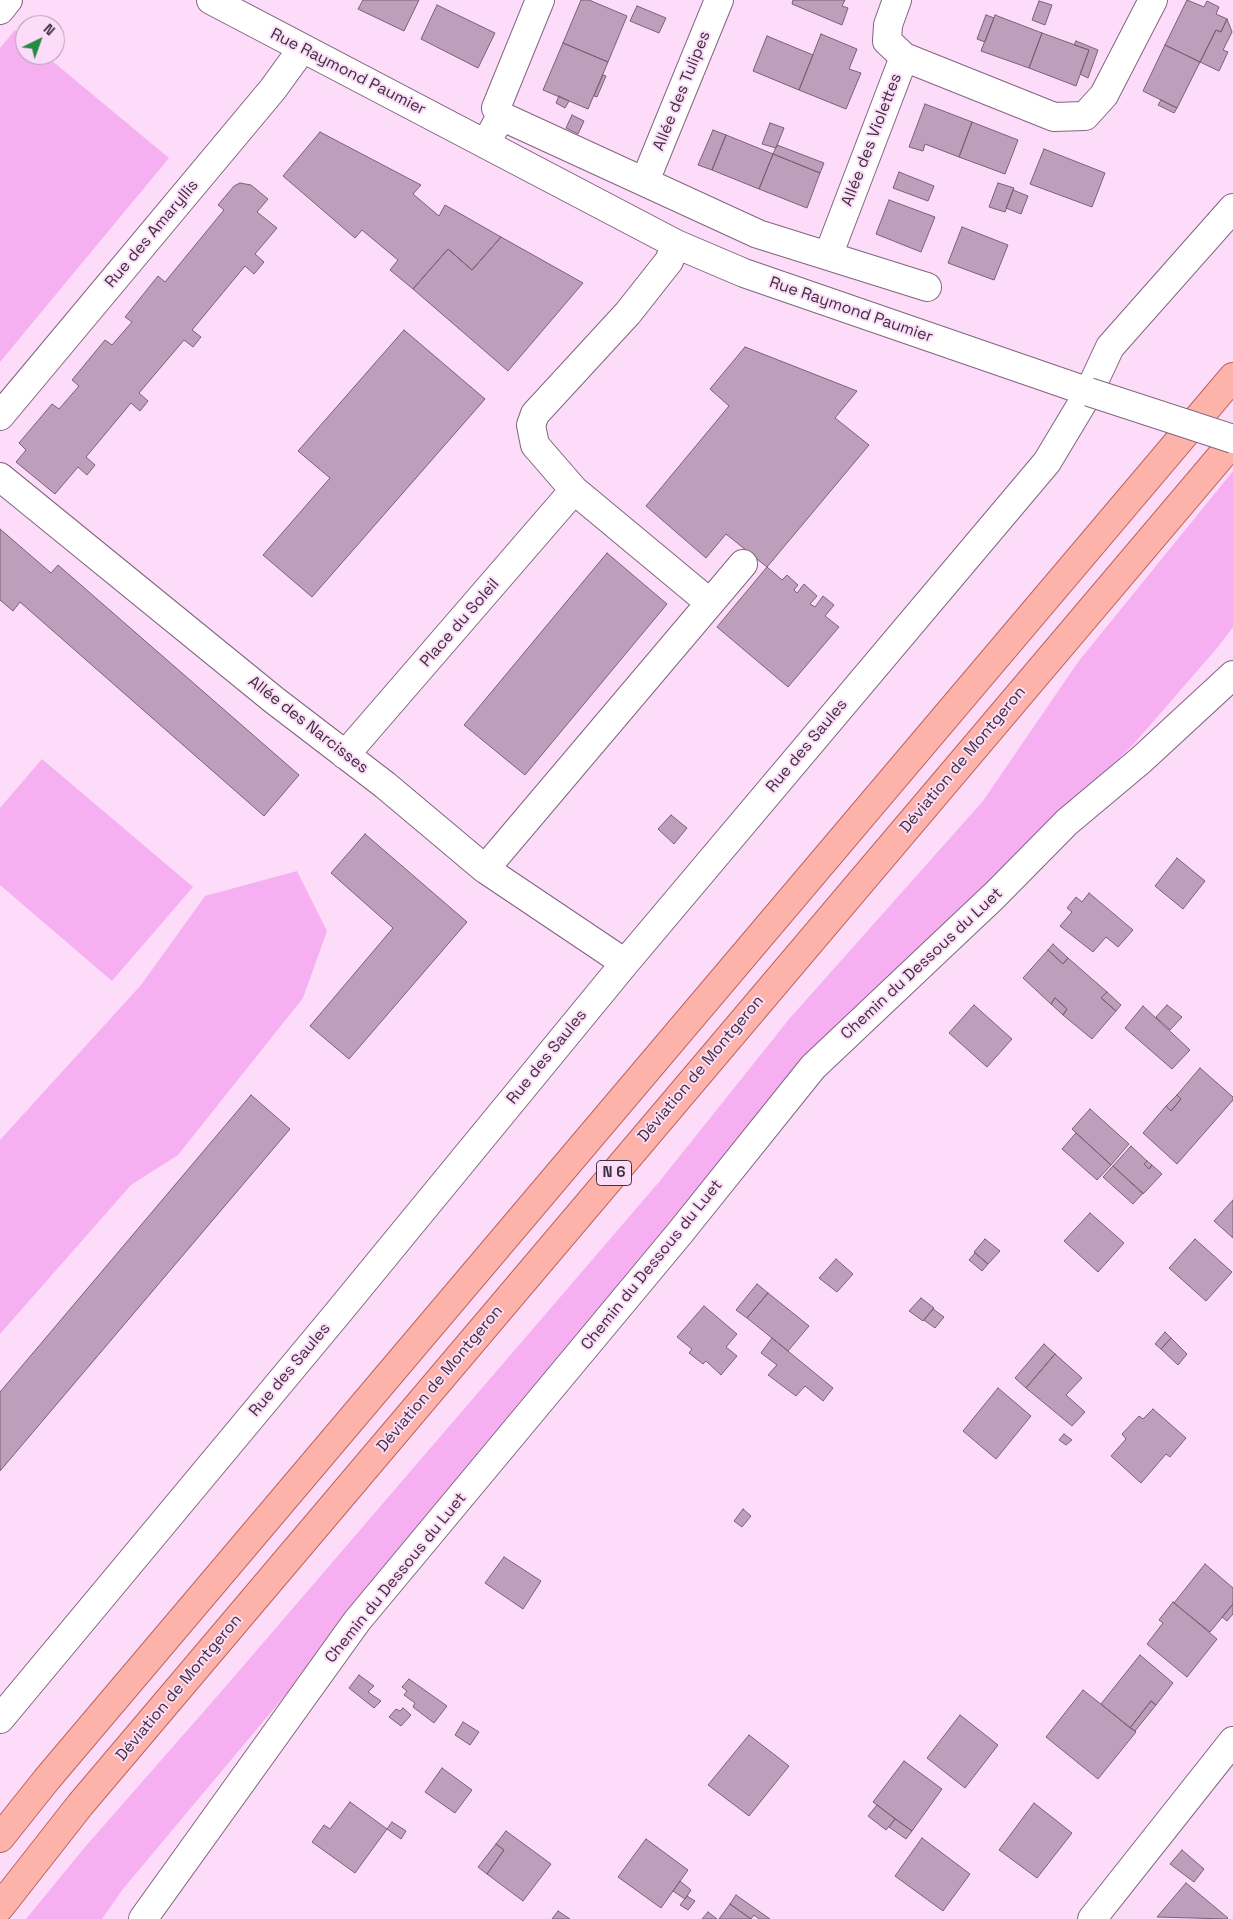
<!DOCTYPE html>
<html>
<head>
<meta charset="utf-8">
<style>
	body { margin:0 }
	#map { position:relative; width:1233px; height:1919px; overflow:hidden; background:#fcdcf9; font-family:"Space Grotesk",sans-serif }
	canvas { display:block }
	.north { position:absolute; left:15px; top:15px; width:50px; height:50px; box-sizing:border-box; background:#fcdcf9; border:1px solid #b098ae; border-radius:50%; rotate:42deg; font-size:14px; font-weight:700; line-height:20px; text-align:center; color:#3e313d }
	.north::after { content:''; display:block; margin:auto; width:18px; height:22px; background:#248b41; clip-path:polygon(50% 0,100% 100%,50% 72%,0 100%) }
</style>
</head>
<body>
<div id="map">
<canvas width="1233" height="1919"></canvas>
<div class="north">N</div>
</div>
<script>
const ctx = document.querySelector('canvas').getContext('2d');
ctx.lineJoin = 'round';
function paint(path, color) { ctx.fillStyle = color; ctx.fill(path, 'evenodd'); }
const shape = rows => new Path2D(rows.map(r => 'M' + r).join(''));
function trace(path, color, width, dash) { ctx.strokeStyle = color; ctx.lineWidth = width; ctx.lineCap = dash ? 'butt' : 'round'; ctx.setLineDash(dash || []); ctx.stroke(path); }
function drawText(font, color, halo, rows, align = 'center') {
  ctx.font = font + ' "Space Grotesk",sans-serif'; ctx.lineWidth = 4; ctx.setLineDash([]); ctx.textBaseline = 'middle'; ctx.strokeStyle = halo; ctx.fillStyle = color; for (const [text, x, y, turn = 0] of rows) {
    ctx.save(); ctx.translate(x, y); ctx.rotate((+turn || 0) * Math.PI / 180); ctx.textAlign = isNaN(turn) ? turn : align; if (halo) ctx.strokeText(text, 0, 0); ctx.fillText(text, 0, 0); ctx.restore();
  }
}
paint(shape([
	[15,30,25,39,25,55,45,55,169,158,0,362,0,48],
	[1233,471,1233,627,1218,647,1132,746,856,1013,123,1889,102,1919,26,1919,85,1847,220,1693,659,1182,790,1018,983,801,1078,662],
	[42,759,193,887,112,981,0,885,0,808],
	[297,871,327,931,303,998,178,1155,131,1185,0,1334,0,1140,141,985,205,896]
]), '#f6b0f2');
const building = shape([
	[363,0,419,0,404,31,358,9,363,0],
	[581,0,589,0,627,16,608,62,563,43,581,0],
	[793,0,845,0,842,6,848,8,842,25,792,4,793,0],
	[1187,0,1204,7,1207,1,1219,7,1216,14,1227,19,1221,32,1216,30,1200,62,1165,45,1187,0],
	[1039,1,1052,5,1045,25,1032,20,1039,1],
	[437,5,495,33,478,68,421,39,437,5],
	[637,6,666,18,659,33,630,21,637,6],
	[986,15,994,18,985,42,977,39,986,15],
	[995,15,1042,33,1029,68,981,51,995,15],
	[1227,19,1232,32,1223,50,1228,52,1219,71,1200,62,1216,30,1221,32,1227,19],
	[1042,33,1089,50,1076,86,1029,68,1042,33],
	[821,34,857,49,849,69,861,73,846,109,799,90,821,34],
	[767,36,813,55,799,90,753,71,767,36],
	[1076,41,1098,50,1088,78,1080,74,1089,50,1074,45,1076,41],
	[563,43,608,62,588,109,543,90,563,43],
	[1165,45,1200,62,1177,108,1143,91,1165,45],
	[603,75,606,76,597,97,594,96,603,75],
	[559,96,569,101,565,108,556,103,559,96],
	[1161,100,1177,108,1174,113,1158,105,1161,100],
	[925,104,972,122,959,157,925,144,923,151,909,147,925,104],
	[572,115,584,121,578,134,566,128,572,115],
	[972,122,1018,140,1005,174,959,157,972,122],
	[770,123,784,128,776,148,762,144,770,123],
	[713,130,726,135,712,170,698,165,713,130],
	[320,132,421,185,413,194,439,216,445,205,501,237,472,270,448,249,413,289,390,270,398,260,362,230,355,238,283,176,320,132],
	[726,135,773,154,759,189,712,170,726,135],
	[777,145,824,163,820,173,773,154,777,145],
	[1044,149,1105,173,1092,207,1030,184,1044,149],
	[773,154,820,173,807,208,759,189,773,154],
	[899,172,934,186,928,201,893,188,899,172],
	[240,183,251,185,268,199,257,212,277,228,255,254,264,262,254,274,245,266,192,330,201,337,193,347,184,340,139,393,148,401,140,411,131,403,86,457,95,465,87,475,78,467,55,494,16,462,26,450,19,443,52,404,59,409,79,386,72,380,105,340,112,345,132,322,125,317,158,276,165,282,224,210,218,205,234,186,240,183],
	[998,183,1014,188,1005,212,989,207,998,183],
	[1013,190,1028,196,1021,214,1006,208,1013,190],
	[889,200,935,217,921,252,876,234,889,200],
	[962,227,1008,245,994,280,948,263,962,227],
	[501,237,583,283,508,371,413,289,448,249,472,270,501,237],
	[404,330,485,399,312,597,263,555,330,478,298,451,404,330],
	[745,347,857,391,835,418,869,445,767,567,726,534,706,558,646,506,729,406,710,389,745,347],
	[0,529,51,573,58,565,299,775,264,816,20,602,13,611,0,600,0,529],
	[607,553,667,604,525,775,464,725,607,553],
	[767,567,782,580,787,575,798,585,794,590,797,593,804,584,817,596,810,604,815,607,823,596,834,605,825,616,839,627,788,687,717,627,767,567],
	[671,815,687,828,674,844,658,829,671,815],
	[365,834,467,922,349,1059,310,1026,393,928,331,873,365,834],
	[1177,858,1205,881,1183,909,1155,886,1177,858],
	[1089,893,1133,930,1118,947,1106,937,1093,952,1060,926,1072,912,1067,908,1076,897,1082,902,1089,893],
	[1053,944,1068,958,1063,964,1048,950,1053,944],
	[1048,950,1063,964,1068,958,1107,992,1101,998,1116,1011,1092,1039,1063,1015,1067,1009,1055,998,1051,1004,1023,978,1048,950],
	[1107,992,1121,1005,1116,1011,1101,998,1107,992],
	[1055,998,1067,1009,1063,1015,1051,1004,1055,998],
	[974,1005,1012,1039,987,1067,949,1033,974,1005],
	[1167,1005,1182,1017,1170,1030,1156,1017,1167,1005],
	[1143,1006,1190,1050,1172,1069,1125,1028,1143,1006],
	[1200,1068,1233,1097,1233,1100,1177,1164,1143,1133,1166,1106,1171,1111,1181,1099,1177,1095,1200,1068],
	[251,1095,290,1129,0,1471,0,1392,251,1095],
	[1177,1095,1181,1099,1171,1111,1166,1106,1177,1095],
	[1090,1109,1129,1144,1111,1165,1072,1129,1090,1109],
	[1076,1133,1111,1165,1097,1180,1062,1149,1076,1133],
	[1131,1146,1147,1161,1144,1164,1149,1169,1152,1165,1162,1174,1143,1194,1113,1166,1131,1146],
	[1147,1161,1152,1165,1149,1169,1144,1164,1147,1161],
	[1113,1166,1143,1193,1133,1204,1103,1177,1113,1166],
	[1233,1200,1233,1238,1214,1221,1233,1200],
	[1090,1213,1124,1243,1098,1272,1064,1241,1090,1213],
	[985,1239,1000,1251,988,1264,974,1252,985,1239],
	[1195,1239,1232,1272,1206,1301,1169,1268,1195,1239],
	[975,1253,988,1264,982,1271,969,1260,975,1253],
	[836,1259,853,1274,837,1292,819,1278,836,1259],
	[757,1284,768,1293,747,1318,736,1310,757,1284],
	[768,1293,809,1326,788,1351,747,1318,768,1293],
	[921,1298,934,1308,923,1321,909,1311,921,1298],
	[704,1306,737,1334,726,1347,737,1356,721,1375,706,1361,703,1364,689,1353,692,1349,677,1337,704,1306],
	[933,1309,944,1317,935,1328,924,1320,933,1309],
	[1165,1332,1171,1338,1161,1349,1155,1344,1165,1332],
	[772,1338,833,1388,823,1401,805,1386,796,1396,768,1375,777,1365,761,1353,772,1338],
	[1171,1338,1187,1354,1178,1365,1161,1349,1171,1338],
	[1044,1344,1055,1354,1026,1388,1015,1378,1044,1344],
	[1055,1354,1082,1378,1066,1395,1085,1412,1072,1426,1026,1388,1055,1354],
	[998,1388,1031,1416,996,1459,963,1431,998,1388],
	[1153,1409,1186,1438,1170,1457,1166,1454,1141,1483,1111,1456,1126,1439,1122,1434,1139,1416,1143,1419,1153,1409],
	[1064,1434,1072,1440,1066,1445,1059,1440,1064,1434],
	[743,1509,751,1516,742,1527,734,1521,743,1509],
	[504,1557,541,1581,523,1609,485,1583,504,1557],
	[1205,1564,1233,1588,1233,1604,1210,1632,1174,1603,1205,1564],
	[1173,1602,1217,1639,1187,1677,1147,1644,1163,1623,1159,1620,1173,1602],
	[1233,1604,1233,1614,1227,1621,1222,1617,1233,1604],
	[1140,1655,1173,1683,1156,1705,1151,1701,1130,1728,1101,1704,1140,1655],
	[359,1675,374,1686,368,1692,381,1701,374,1708,349,1688,359,1675],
	[409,1679,447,1706,434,1723,413,1707,415,1703,404,1695,407,1691,402,1687,409,1679],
	[1083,1690,1136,1732,1098,1779,1046,1737,1083,1690],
	[1151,1701,1156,1705,1135,1731,1130,1728,1151,1701],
	[403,1708,411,1715,401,1726,389,1717,396,1709,400,1711,403,1708],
	[960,1715,998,1745,965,1788,927,1758,960,1715],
	[463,1722,479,1732,470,1745,455,1735,463,1722],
	[749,1735,789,1766,749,1816,708,1785,749,1735],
	[904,1761,942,1789,912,1831,873,1802,904,1761],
	[442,1768,472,1790,455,1813,425,1792,442,1768],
	[350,1802,387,1829,355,1873,312,1842,324,1825,330,1829,350,1802],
	[1034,1803,1072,1833,1037,1878,999,1850,1034,1803],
	[877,1805,895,1819,886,1830,868,1816,877,1805],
	[895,1819,912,1831,906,1839,889,1827,895,1819],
	[392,1822,406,1831,401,1839,387,1829,392,1822],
	[506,1831,551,1864,523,1901,487,1874,504,1850,496,1844,506,1831],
	[922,1838,970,1874,943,1911,895,1876,922,1838],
	[646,1839,688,1870,661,1908,618,1877,646,1839],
	[496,1844,504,1850,487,1874,478,1867,496,1844],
	[1182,1850,1204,1869,1194,1882,1170,1864,1182,1850],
	[680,1881,691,1890,685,1899,673,1891,680,1881],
	[1186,1883,1228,1918,1227,1919,1157,1917,1186,1883],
	[736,1895,770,1919,759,1919,754,1915,751,1919,730,1904,736,1895],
	[687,1896,695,1901,688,1910,680,1905,687,1896],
	[730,1904,751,1919,719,1919,730,1904],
	[558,1911,570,1919,552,1919,558,1911],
	[708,1912,717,1919,702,1919,708,1912]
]);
paint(building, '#be9fbb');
trace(building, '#7b5f79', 1);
const minor = shape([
	[211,0,676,244,744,273,1089,392],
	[0,10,8,0],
	[904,57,1054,117,1085,116,1104,95,1153,0],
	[501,116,496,108,540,0],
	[486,143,501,116,758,234,927,287],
	[645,181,719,0],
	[676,244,669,261,628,313,535,414,531,425,535,445,574,490,710,603],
	[828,256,904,57,887,41,888,25,897,0],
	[0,416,273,89,302,49],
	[0,477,274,700,385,785,485,869,625,963],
	[345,755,574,490],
	[485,869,743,564],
	[0,1719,337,1314,625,963,1047,462,1089,392,1110,347,1233,208],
	[143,1919,357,1621,679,1234,813,1067,995,895,1067,822,1141,760,1233,675],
	[1092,1919,1233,1741]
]);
const major = shape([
	[0,1838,47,1779,1233,377],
	[0,1907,80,1805,1233,442]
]);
trace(minor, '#81657f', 30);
trace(major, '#ba645f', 30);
trace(minor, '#fff', 28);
trace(major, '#fdb3aa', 28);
const minorBridge = shape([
	[1089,392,1233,439]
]);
trace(minorBridge, '#81657f', 30, []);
trace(minorBridge, '#fff', 28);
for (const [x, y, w] of [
	[614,1173,35]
]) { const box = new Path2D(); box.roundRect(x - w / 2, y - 12.5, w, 25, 4); ctx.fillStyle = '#fcdcf9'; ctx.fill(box); trace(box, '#3e313d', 1); }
drawText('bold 15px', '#3e313d', null, [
	["N 6",614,1173]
]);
drawText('16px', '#3e313d', '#fcdcf9', [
	["Rue Raymond Paumier",348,72,27],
	["Allée des Tulipes",682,91,-68],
	["Allée des Violettes",872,140,-69],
	["Rue des Amaryllis",152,234,-50],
	["Rue Raymond Paumier",851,310,19],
	["Place du Soleil",460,623,-49],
	["Allée des Narcisses",308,725,38],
	["Rue des Saules",807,746,-50],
	["Déviation de Montgeron",963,760,-50],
	["Chemin du Dessous du Luet",922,964,-43],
	["Rue des Saules",547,1057,-51],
	["Déviation de Montgeron",701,1069,-50],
	["Chemin du Dessous du Luet",652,1265,-51],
	["Rue des Saules",290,1370,-50],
	["Déviation de Montgeron",440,1379,-50],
	["Chemin du Dessous du Luet",396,1578,-51],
	["Déviation de Montgeron",179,1688,-50]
]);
</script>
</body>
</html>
